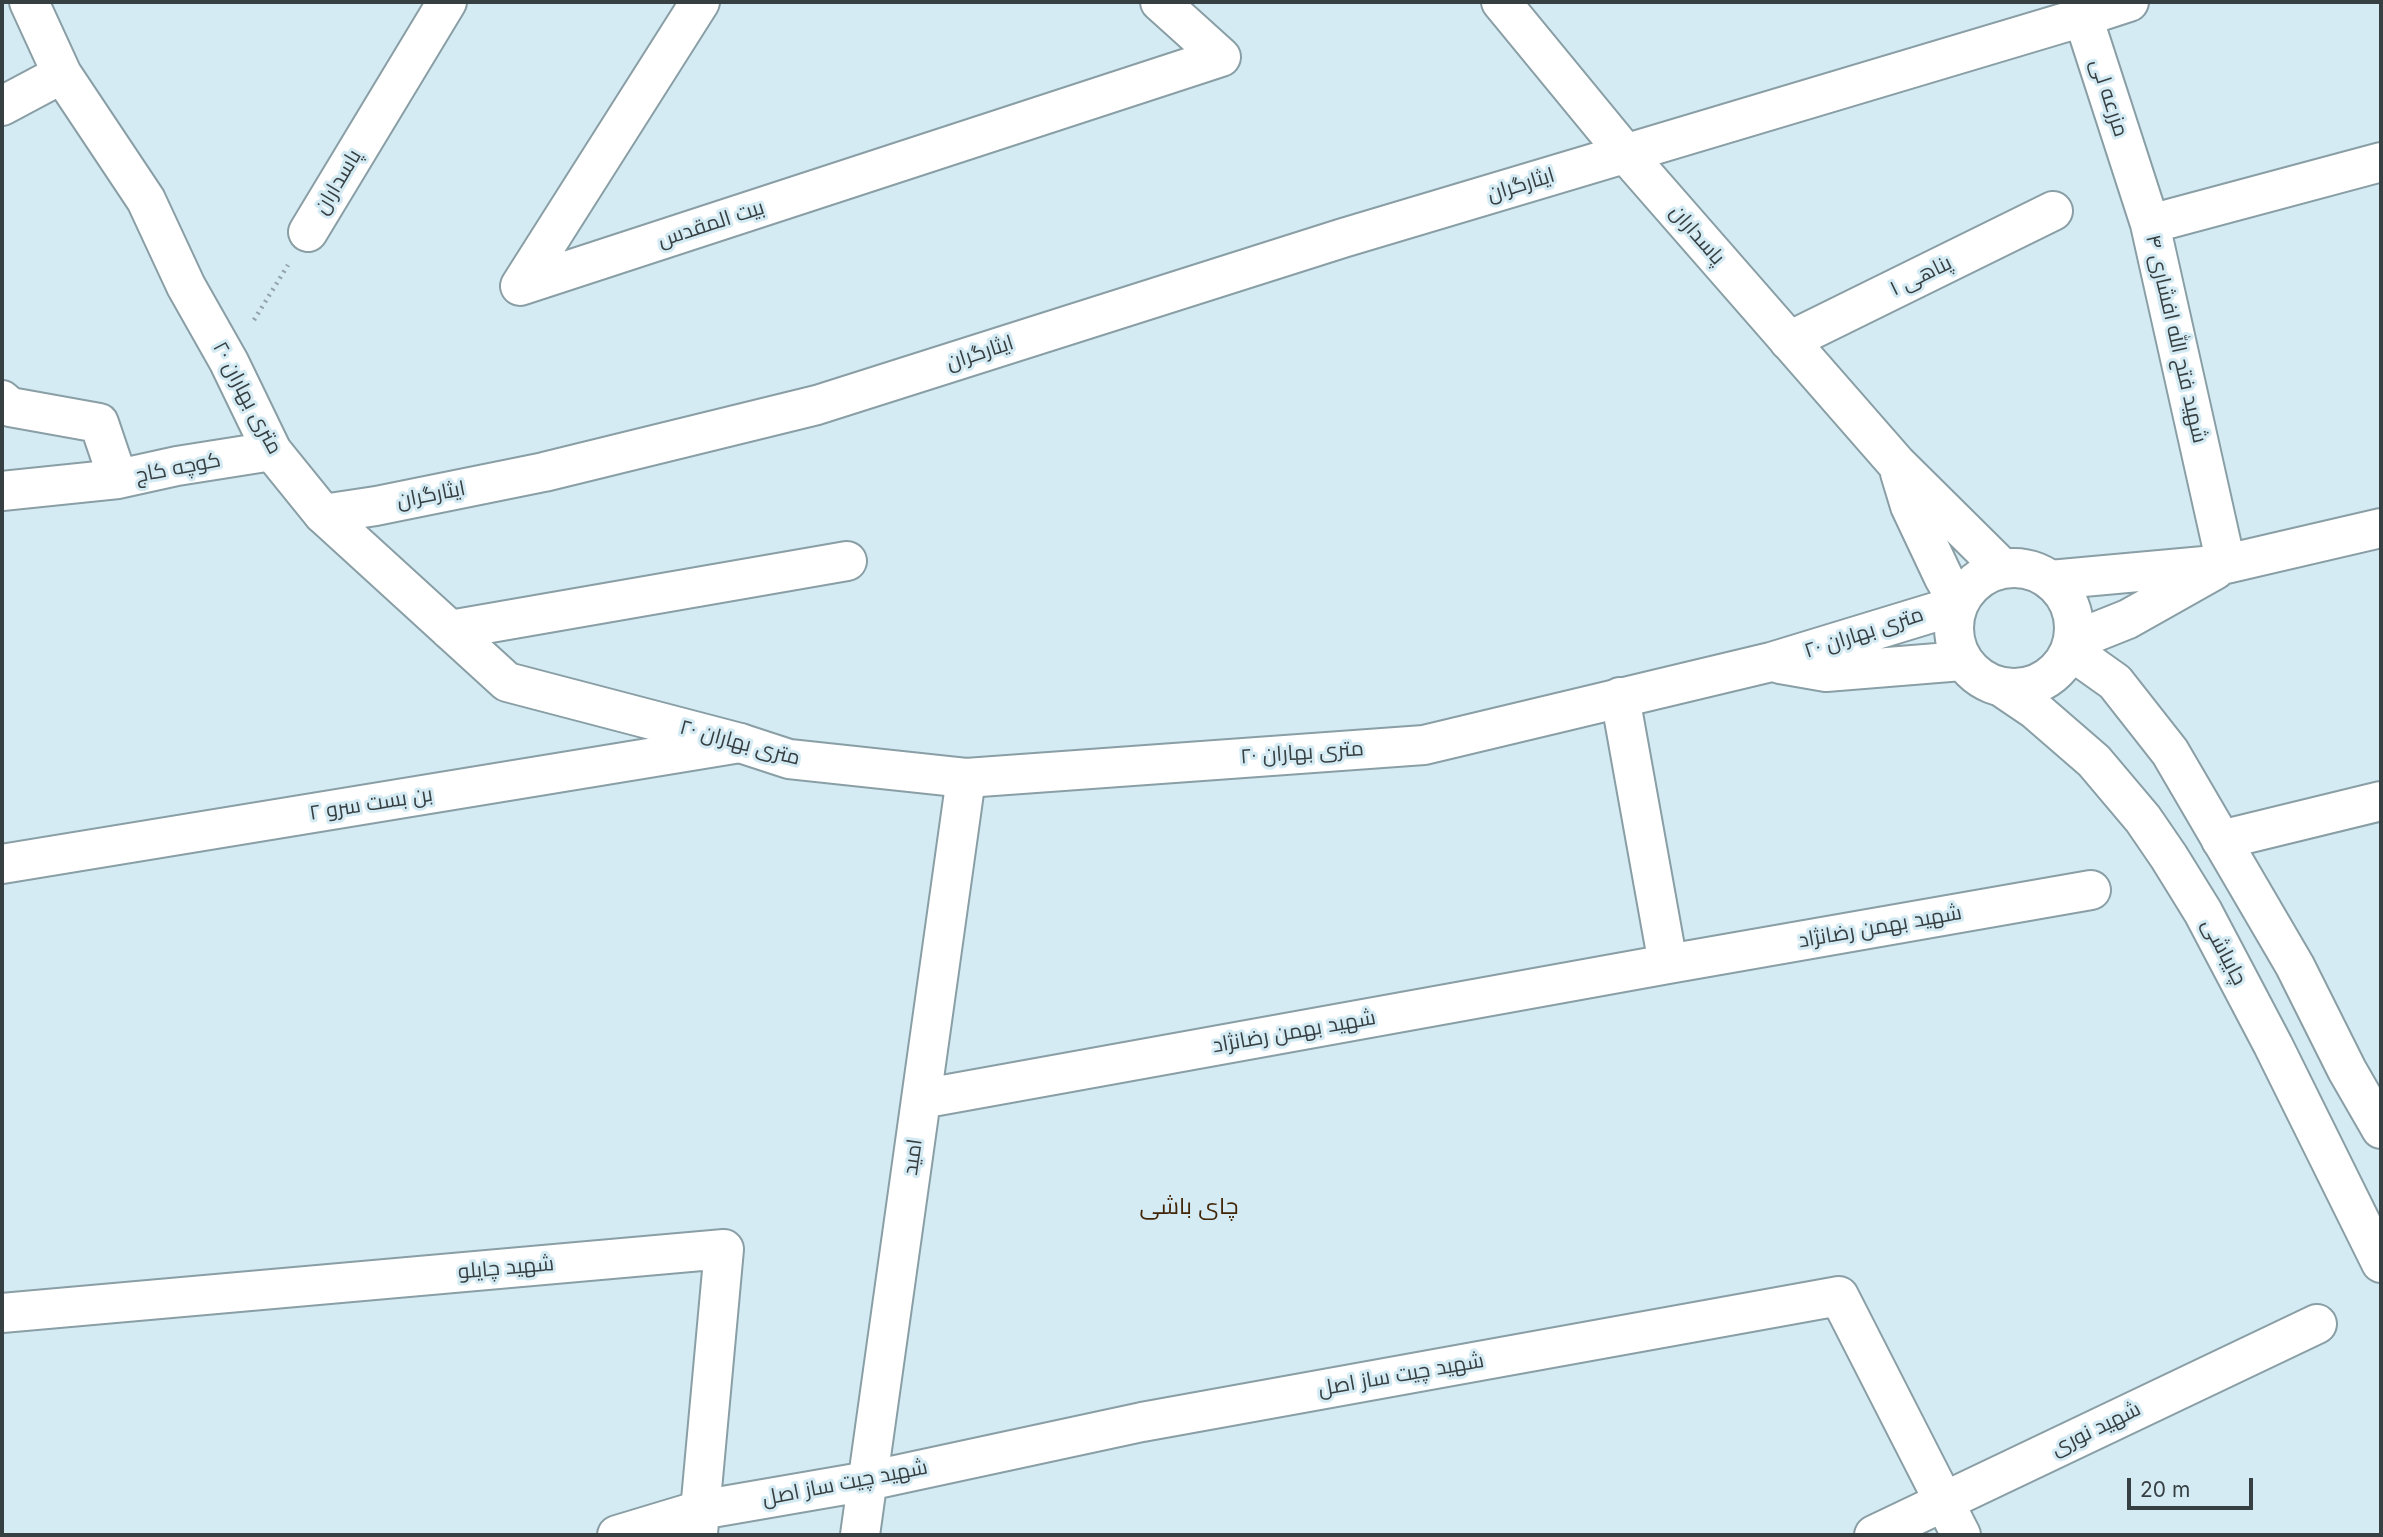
<!DOCTYPE html>
<html>
<head>
<meta charset="utf-8">
<style>
	body { margin:0 }
	#map { position:relative; width:2383px; height:1537px; overflow:hidden; background:#d5ebf3; font-family:Inter,sans-serif }
	canvas { display:block }
	.frame { position:absolute; inset:0; border:4px solid #363f42; pointer-events:none }
	.scale { position:absolute; left:2127px; top:1478px; width:126px; height:32px; box-sizing:border-box; border:4px solid #363f42; border-top:0; padding-left:9px; font-size:21px; line-height:24px; white-space:nowrap; color:#363f42; -webkit-text-stroke:5px #d5ebf3; paint-order:stroke }
</style>
</head>
<body>
<div id="map">
<canvas width="2383" height="1537"></canvas>
<div class="frame"></div>
<div class="scale">20 m</div>
</div>
<script>
const ctx = document.querySelector('canvas').getContext('2d');
ctx.lineJoin = 'round';
const shape = rows => new Path2D(rows.map(r => 'M' + r).join(''));
function trace(path, color, width, dash) { ctx.strokeStyle = color; ctx.lineWidth = width; ctx.lineCap = dash ? 'butt' : 'round'; ctx.setLineDash(dash || []); ctx.stroke(path); }
function drawText(font, color, halo, rows, align = 'center') {
  ctx.font = font + ' Inter,Cairo,sans-serif'; ctx.lineWidth = 6; ctx.setLineDash([]); ctx.textBaseline = 'middle'; ctx.strokeStyle = halo; ctx.fillStyle = color; for (const [text, x, y, turn = 0] of rows) {
    ctx.save(); ctx.translate(x, y); ctx.rotate((+turn || 0) * Math.PI / 180); ctx.textAlign = isNaN(turn) ? turn : align; if (halo) ctx.strokeText(text, 0, 0); ctx.fillText(text, 0, 0); ctx.restore();
  }
}
const street = shape([
	[700,2,520,286,1221,57,1160,2],
	[2129,2,2083,17,2150,224],
	[308,232,447,2],
	[1789,341,2053,211],
	[2,400,10,407,99,423,118,479,177,466,272,451],
	[2,491,118,479],
	[323,514,376,506,544,472,817,405,1343,238,2083,17],
	[2226,564,2150,224,2381,162],
	[2050,580,2226,564,2381,528],
	[450,630,847,561],
	[2073,641,2128,619,2215,570],
	[2221,840,2381,801],
	[2,864,740,743],
	[1668,964,2091,890],
	[921,1099,1668,964,1620,697],
	[2,1313,724,1249,698,1533],
	[617,1535,700,1510,868,1481,1142,1422,1839,1296,1961,1535],
	[860,1535,966,778],
	[1874,1535,2317,1324]
]);
const secondary = shape([
	[29,2,62,74,146,200,186,286,229,362,272,451,323,514,507,682,740,743,789,759,966,778,1424,745,1771,662,1958,605],
	[1501,2,1626,154,1897,464,2002,568],
	[2,106,62,74],
	[1900,473,1910,506,1944,578,1958,602],
	'1954 628a60 60 0 1 1 120 0a60 60 0 1 1-120 0Z',
	[2070,650,2115,682,2170,752,2295,966,2347,1070,2381,1129],
	[1780,664,1826,672,1962,661],
	[2003,688,2034,709,2094,761,2143,819,2169,857,2203,912,2273,1045,2381,1263]
]);
trace(street, '#899ea5', 42);
trace(secondary, '#899ea5', 42);
trace(shape([
	[254,320,288,265]
]), '#92a3a9', 4.5, [2, 5]);
trace(street, '#fff', 38);
trace(secondary, '#fff', 38);
drawText('21px', '#363f42', '#d5ebf3', [
	["مزرعه لی",2109,98,72],
	["پاسداران",338,182,-59],
	["ایثارگران",1521,185,-17],
	["بیت المقدس",711,224,-18],
	["پاسداران",1697,235,49],
	["پناهی ۱",1921,276,-26],
	["شهید فتح الله افشاری ۴",2176,339,77],
	["ایثارگران",980,353,-18],
	["۲۰ متری بهاران",247,398,62],
	["کوچه کاج",178,468,-11],
	["ایثارگران",431,495,-11],
	["۲۰ متری بهاران",1864,633,-18],
	["۲۰ متری بهاران",740,743,15],
	["۲۰ متری بهاران",1302,753,-4],
	["بن بست سرو ۲",371,804,-9],
	["شهید بهمن رضانژاد",1880,927,-10],
	["چایباشی",2224,952,62],
	["شهید بهمن رضانژاد",1294,1032,-10],
	["امید",913,1157,-82],
	["شهید چایلو",506,1268,-5],
	["شهید چیت ساز اصل",1401,1375,-10],
	["شهید نوری",2096,1429,-26],
	["شهید چیت ساز اصل",845,1483,-11]
]);
drawText('23px', '#412507', '#d5ebf3', [
	["چای باشی",1189,1207]
]);
</script>
</body>
</html>
